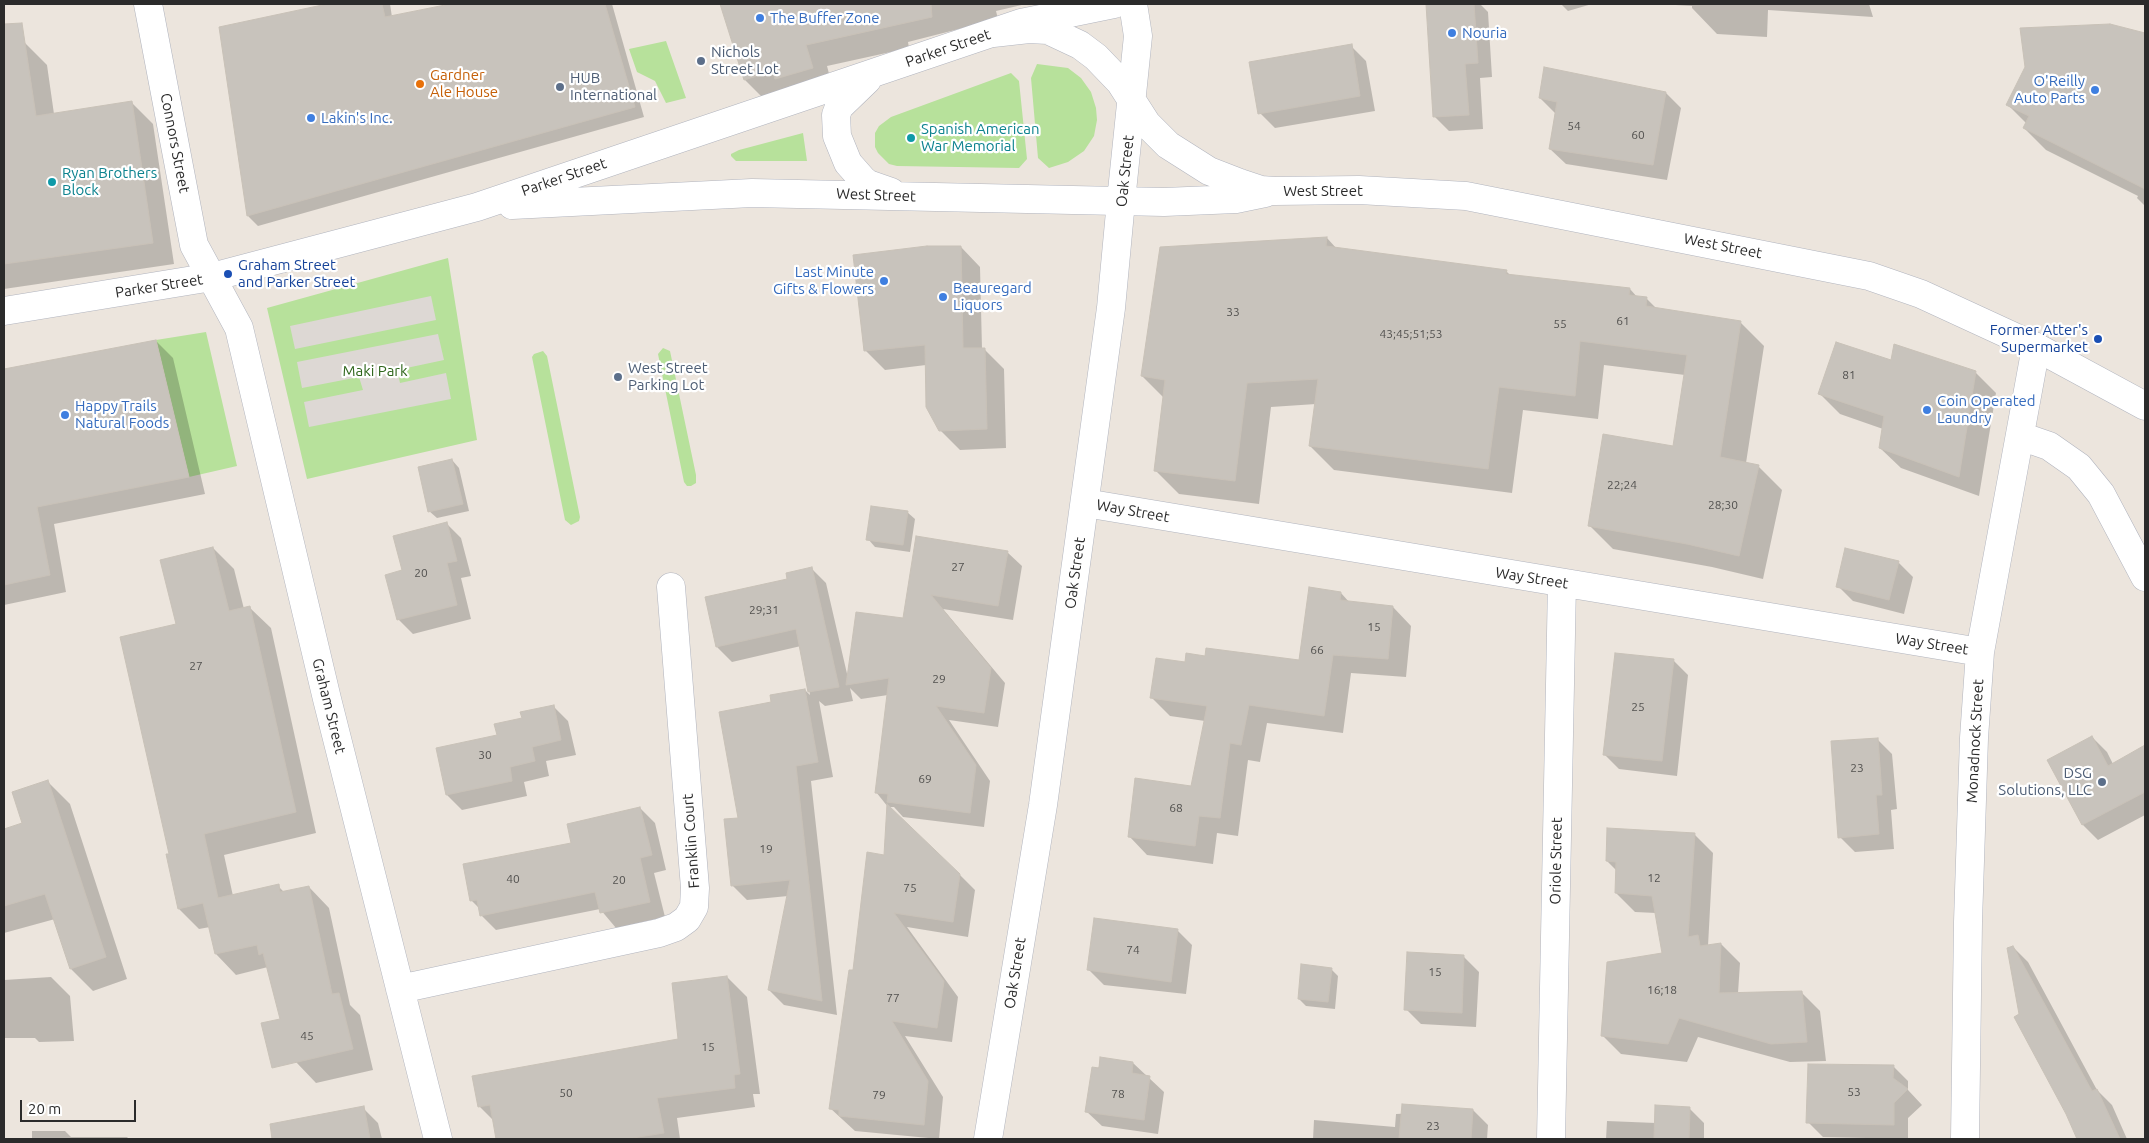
<!DOCTYPE html>
<html>
<head>
<meta charset="utf-8">
<style>
	body { margin:0 }
	#map { position:relative; width:2149px; height:1143px; overflow:hidden; background:#ece5dd; font-family:Ubuntu,sans-serif }
	canvas { display:block }
	.frame { position:absolute; inset:0; border:5px solid #2b2b2b; pointer-events:none }
	.scale { position:absolute; left:20px; top:1100px; width:116px; height:22px; box-sizing:border-box; border:2px solid #2b2b2b; border-top:0; padding-left:6px; font-size:15px; line-height:18px; white-space:nowrap; color:#2b2b2b; -webkit-text-stroke:4px #fff; paint-order:stroke }
</style>
</head>
<body>
<div id="map">
<canvas width="2149" height="1143"></canvas>
<div class="frame"></div>
<div class="scale">20 m</div>
</div>
<script>
const ctx = document.querySelector('canvas').getContext('2d');
ctx.lineJoin = 'round';
function paint(path, color) { ctx.fillStyle = color; ctx.fill(path, 'evenodd'); }
const shape = rows => new Path2D(rows.map(r => 'M' + r).join(''));
function trace(path, color, width, dash) { ctx.strokeStyle = color; ctx.lineWidth = width; ctx.lineCap = dash ? 'butt' : 'round'; ctx.setLineDash(dash || []); ctx.stroke(path); }
function drawText(font, color, halo, rows, align = 'center') {
  ctx.font = font + ' Ubuntu,sans-serif'; ctx.lineWidth = 4.5; ctx.setLineDash([]); ctx.textBaseline = 'middle'; ctx.strokeStyle = halo; ctx.fillStyle = color; for (const [text, x, y, turn = 0] of rows) {
    ctx.save(); ctx.translate(x, y); ctx.rotate((+turn || 0) * Math.PI / 180); ctx.textAlign = isNaN(turn) ? turn : align; if (halo) ctx.strokeText(text, 0, 0); ctx.fillText(text, 0, 0); ctx.restore();
  }
}
paint(shape([
	[666,41,686,98,666,103,655,81,637,72,629,49],
	[1037,64,1068,68,1081,78,1091,92,1096,108,1097,120,1094,136,1084,151,1068,162,1049,168,1038,158,1031,78],
	[1011,73,1019,81,1027,159,1019,168,897,166,889,164,878,153,875,147,875,133,879,126,891,117],
	[803,133,807,161,736,161,731,156,731,154,739,150],
	[448,258,477,440,307,479,267,308],
	[206,332,237,466,189,477,156,340],
	[663,348,670,351,696,475,696,483,691,486,687,486,684,482,658,354],
	[543,351,547,356,580,517,579,521,571,525,565,520,532,357,534,354]
]), '#b7e19b');
paint(shape([
	[431,296,436,320,295,349,290,326],
	[438,334,444,360,397,370,400,383,446,373,451,399,309,427,304,402,363,390,359,377,302,388,297,362]
]), '#ddd8d4');
paint(shape([
	[333,4,390,4,392,17,456,4,612,4,644,117,258,226,248,216,220,28],
	[721,4,1026,4,996,11,998,19,908,42,909,48,827,66,833,89,766,101,745,80],
	[1427,4,1480,4,1488,12,1492,77,1480,78,1483,129,1449,131,1434,116],
	[1561,4,1592,4,1568,11],
	[1659,4,1869,4,1873,17,1768,10,1767,37,1717,34,1692,8,1692,6],
	[2109,25,2145,34,2145,206,2137,198,2138,196,2046,150,2024,128,2026,123,2008,105],
	[25,43,47,65,54,114,131,102,153,124,174,264,4,289,4,46],
	[1351,46,1366,61,1375,111,1275,128,1260,113],
	[1545,69,1666,93,1681,108,1667,180,1566,164,1550,149,1555,113,1540,98],
	[1327,238,1337,249,1506,271,1510,275,1630,289,1638,298,1646,298,1657,309,1740,322,1764,346,1746,463,1758,466,1782,490,1763,579,1712,567,1613,549,1589,525,1674,448,1685,375,1604,365,1598,419,1523,410,1512,493,1334,470,1310,446,1316,404,1271,407,1259,504,1179,494,1155,470,1164,398,1142,376],
	[961,247,980,267,982,349,984,349,1004,369,1006,448,960,450,940,430,926,365,885,370,865,350],
	[156,341,173,358,205,494,54,524,66,592,4,605,4,371],
	[1892,362,1976,373,1996,393,1979,496,1901,468,1880,448,1883,429,1840,414,1820,394],
	[452,460,459,468,469,511,437,518,429,511],
	[907,512,915,519,910,552,875,547,868,539],
	[446,523,461,538,471,576,461,578,471,619,413,634,398,619,404,571],
	[917,537,1007,552,1022,566,1013,620,943,609,1005,683,998,727,949,720,990,781,984,827,903,817,894,807,888,807,876,792,888,695,861,699,850,688,853,701,825,706,819,701,833,777,811,781,837,1015,784,1005,769,990,788,896,747,900,732,885,740,819,773,703,805,690,810,695,801,646,732,662,717,647,788,580,811,568,826,583,848,678,904,619],
	[213,548,234,569,244,609,250,608,271,628,316,833,224,855,233,896,278,886,285,893,309,887,329,908,350,1005,360,1015,373,1070,316,1083,296,1062,268,967,236,975,216,954,210,927,199,929,179,909,171,854,177,625],
	[1898,562,1913,577,1904,614,1853,601,1838,586],
	[1341,593,1350,603,1393,607,1411,626,1406,677,1351,673,1343,733,1267,723,1260,762,1248,760,1238,836,1217,833,1213,864,1147,855,1129,836,1192,787,1205,721,1170,716,1151,697,1186,663,1206,658,1300,661],
	[1673,660,1688,675,1677,776,1619,769,1604,754],
	[553,706,568,721,576,755,546,761,549,776,524,782,527,796,462,810,447,795,498,736,523,719],
	[2092,737,2107,752,2113,764,2145,747,2145,815,2098,840,2083,825,2049,761],
	[1877,739,1892,754,1897,809,1891,810,1894,849,1855,852,1840,837],
	[48,782,70,804,127,979,93,991,71,969,55,919,4,933,4,830,24,824],
	[640,808,655,823,666,870,654,873,665,917,616,928,600,909,496,930,481,915,480,909,471,900],
	[1694,834,1713,853,1708,946,1721,944,1740,963,1738,993,1801,992,1820,1011,1826,1061,1790,1062,1698,1037,1687,1062,1621,1054,1602,1035,1663,954,1656,913,1635,912,1616,893,1617,871,1607,861],
	[868,854,960,875,975,890,968,937,907,927,958,997,952,1042,905,1036,943,1097,939,1139,855,1131,830,1108,854,971],
	[1177,930,1192,945,1186,994,1104,985,1089,970],
	[2013,947,2028,962,2097,1090,2112,1105,2127,1139,2079,1139,2020,1015],
	[1464,957,1479,972,1476,1027,1421,1024,1406,1009],
	[1331,969,1338,976,1335,1009,1306,1006,1299,999],
	[51,977,70,996,74,1041,39,1042,35,1038,4,1038,4,980],
	[727,977,747,997,760,1094,753,1094,755,1107,677,1118,680,1139,498,1139,495,1122,479,1106,679,1040],
	[1101,1059,1133,1063,1164,1092,1158,1134,1102,1126,1086,1111],
	[1893,1066,1908,1081,1908,1090,1922,1105,1908,1118,1908,1139,1823,1137,1808,1122],
	[363,1108,378,1123,382,1139,310,1139,306,1118],
	[1689,1108,1704,1123,1704,1139,1606,1139,1607,1121,1656,1123],
	[1473,1110,1488,1125,1487,1139,1313,1139,1314,1120,1395,1127,1396,1114],
	[32,1131,65,1131,71,1137,127,1137,129,1139,32,1139]
]), '#0003');
const building = shape([
	[327,4,382,4,385,17,450,4,605,4,635,107,247,216,219,27,327,4],
	[720,4,931,4,932,17,806,45,813,68,775,79,773,71,744,80,720,4],
	[1426,4,1474,4,1478,63,1465,64,1469,115,1433,117,1426,4],
	[22,23,36,116,132,101,153,243,4,264,4,24,22,23],
	[2110,24,2145,33,2145,189,2023,128,2029,116,2006,105,2025,67,2020,28,2110,24],
	[1352,44,1360,96,1258,114,1249,62,1352,44],
	[1544,67,1666,92,1653,165,1549,149,1557,102,1539,98,1544,67],
	[1327,237,1326,246,1507,270,1506,274,1630,288,1629,295,1647,297,1646,306,1741,321,1720,457,1759,465,1739,556,1687,544,1588,526,1603,434,1673,446,1687,355,1580,341,1575,396,1499,387,1488,469,1309,446,1318,379,1247,383,1235,481,1154,471,1165,380,1141,376,1160,247,1327,237],
	[927,246,961,246,963,348,985,348,987,429,939,431,926,407,925,345,864,351,853,255,927,246],
	[156,340,189,477,37,507,50,575,4,585,4,369,156,340],
	[1836,342,1891,360,1894,344,1976,371,1959,477,1879,448,1884,416,1818,394,1836,342],
	[452,459,463,504,428,512,418,467,452,459],
	[871,506,908,511,903,545,866,540,871,506],
	[447,522,457,561,447,563,457,605,397,620,385,575,402,570,393,536,447,522],
	[916,536,1008,551,998,606,931,595,991,668,984,713,936,706,976,765,970,813,887,802,888,794,875,793,889,678,846,685,856,612,903,618,916,536],
	[213,547,229,611,250,606,296,812,204,834,218,898,279,884,280,892,309,886,332,994,339,993,353,1049,272,1068,261,1023,280,1019,263,953,259,955,257,945,215,954,203,903,178,909,166,854,169,854,120,637,176,624,160,560,213,547],
	[1845,548,1899,561,1889,600,1836,587,1845,548],
	[812,567,839,687,808,692,796,629,716,647,705,597,787,579,786,573,812,567],
	[1309,587,1341,592,1340,600,1393,606,1388,659,1333,655,1324,716,1249,705,1241,745,1230,743,1220,818,1199,816,1195,846,1128,837,1135,778,1191,786,1207,706,1150,698,1156,658,1185,662,1186,653,1205,656,1206,648,1299,660,1309,587],
	[1615,653,1674,659,1662,761,1603,755,1615,653],
	[805,689,818,762,796,766,822,1001,768,990,790,880,731,886,724,819,738,818,719,712,771,702,770,695,805,689],
	[554,705,561,740,532,747,535,761,510,767,512,781,446,795,436,748,497,735,494,724,522,718,520,712,554,705],
	[2092,736,2108,766,2145,745,2145,792,2082,825,2047,760,2092,736],
	[1878,738,1882,795,1876,795,1879,834,1838,838,1831,741,1878,738],
	[48,780,106,957,70,969,45,894,4,906,4,829,22,823,12,792,48,780],
	[887,804,960,874,953,922,894,913,944,981,937,1028,892,1021,928,1081,924,1125,839,1116,839,1110,829,1109,849,970,853,970,867,852,884,855,887,804],
	[640,807,652,855,640,858,650,902,600,913,595,892,480,916,477,900,470,901,463,864,571,843,567,824,640,807],
	[1607,828,1695,833,1688,937,1698,935,1700,946,1721,943,1719,993,1802,991,1807,1042,1771,1044,1679,1018,1668,1044,1601,1036,1607,962,1662,953,1652,896,1615,893,1616,862,1606,861,1607,828],
	[1094,918,1178,929,1171,982,1087,970,1094,918],
	[2013,946,2092,1091,2097,1089,2120,1139,2077,1139,2066,1114,2014,1017,2019,1014,2007,948,2013,946],
	[1407,952,1464,955,1462,1013,1404,1010,1407,952],
	[1301,964,1332,968,1328,1002,1298,999,1301,964],
	[727,976,740,1074,734,1075,735,1088,657,1098,664,1133,626,1139,496,1139,490,1105,478,1107,472,1076,678,1039,672,983,727,976],
	[1100,1057,1133,1062,1132,1073,1150,1076,1144,1120,1085,1112,1092,1067,1099,1068,1100,1057],
	[1808,1064,1894,1065,1893,1078,1908,1089,1894,1103,1894,1125,1806,1123,1808,1064],
	[1402,1104,1473,1109,1471,1139,1399,1139,1402,1104],
	[1655,1105,1690,1107,1689,1139,1654,1139,1655,1105],
	[364,1106,370,1139,272,1139,270,1124,364,1106]
]);
paint(building, '#c8c3bc');
trace(building, '#c8c1b7', 1);
const minor = shape([
	[148,4,194,245,239,328,327,699,438,1139],
	[2020,436,2049,446,2079,467,2101,494,2145,577],
	[1085,503,1980,652],
	[400,989,659,933,676,927,687,919,694,907,695,888,671,587],
	[1551,1139,1562,583],
	[1965,1139,1968,922,1974,738,1980,652,2036,347]
]);
const tertiary = shape([
	[988,1139,1043,805,1111,308,1121,201]
]);
const secondary = shape([
	[993,33,1029,29,1048,30,1080,45,1096,57,1120,82,1147,124,1168,145,1209,171,1240,183,1261,190,1274,191,1359,190,1466,196,1869,276,1921,294,2036,347,2145,406],
	[867,80,839,107,836,115,837,136,848,163,863,180,868,184,891,192],
	[1121,201,1138,36,1133,4],
	[512,205,752,193,1164,202,1236,199,1265,193],
	[4,311,212,277,477,207,1021,23,1114,4]
]);
trace(minor, '#b1b4be', 29);
trace(tertiary, '#b1b4be', 29);
trace(secondary, '#b1b4be', 29);
trace(minor, '#fff', 28);
trace(tertiary, '#fff', 28);
trace(secondary, '#fff', 28);
for (const [x, y, r, color] of [
	[760,18,5,"#3f7fe0"],
	[1452,33,5,"#3f7fe0"],
	[701,61,5,"#5c6f8a"],
	[420,84,5,"#e8710a"],
	[560,87,5,"#5c6f8a"],
	[2095,90,5,"#3f7fe0"],
	[311,118,5,"#3f7fe0"],
	[911,138,5,"#0f9aa8"],
	[52,182,5,"#0f9aa8"],
	[228,274,5,"#1a4fb4"],
	[884,281,5,"#3f7fe0"],
	[943,297,5,"#3f7fe0"],
	[2098,339,5,"#1a4fb4"],
	[618,377,5,"#5c6f8a"],
	[1927,410,5,"#3f7fe0"],
	[65,415,5,"#3f7fe0"],
	[2102,782,5,"#5c6f8a"]
]) { const dot = new Path2D(); dot.arc(x, y, r, 0, 2 * Math.PI); ctx.fillStyle = color; ctx.fill(dot); trace(dot, '#fff', 2); }
drawText('12px', '#52514f', null, [
	["54",1574,126],
	["60",1638,135],
	["33",1233,312],
	["61",1623,321],
	["55",1560,324],
	["43;45;51;53",1411,334],
	["81",1849,375],
	["22;24",1622,485],
	["28;30",1723,505],
	["27",958,567],
	["20",421,573],
	["29;31",764,610],
	["15",1374,627],
	["66",1317,650],
	["27",196,666],
	["29",939,679],
	["25",1638,707],
	["30",485,755],
	["23",1857,768],
	["69",925,779],
	["68",1176,808],
	["19",766,849],
	["12",1654,878],
	["40",513,879],
	["20",619,880],
	["75",910,888],
	["74",1133,950],
	["15",1435,972],
	["16;18",1662,990],
	["77",893,998],
	["45",307,1036],
	["15",708,1047],
	["53",1854,1092],
	["50",566,1093],
	["78",1118,1094],
	["79",879,1095],
	["23",1433,1126]
]);
drawText('15px', '#366cbe', '#fff', [
	["The Buffer Zone",770,18],
	["Nouria",1462,33],
	["O'Reilly",2085,81,"right"],
	["Auto Parts",2085,98,"right"],
	["Lakin's Inc.",321,118],
	["Last Minute",874,272,"right"],
	["Gifts & Flowers",874,289,"right"],
	["Beauregard",953,288],
	["Liquors",953,305],
	["Coin Operated",1937,401],
	["Laundry",1937,418],
	["Happy Trails",75,406],
	["Natural Foods",75,423]
], 'left');
drawText('15px', '#2b2b2b', '#fff', [
	["Parker Street",948,48,-19],
	["Connors Street",175,143,79],
	["Oak Street",1125,171,-84],
	["Parker Street",564,177,-19],
	["West Street",1323,191],
	["West Street",876,195,2],
	["West Street",1723,246,11],
	["Parker Street",159,286,-9],
	["Way Street",1133,511,10],
	["Oak Street",1075,573,-82],
	["Way Street",1532,578,9],
	["Way Street",1932,644,9],
	["Graham Street",329,706,76],
	["Monadnock Street",1975,741,-87],
	["Franklin Court",691,841,-94],
	["Oriole Street",1556,861,-89],
	["Oak Street",1015,973,-81]
]);
drawText('15px', '#4e5e75', '#fff', [
	["Nichols",711,52],
	["Street Lot",711,69],
	["HUB",570,78],
	["International",570,95],
	["West Street",628,368],
	["Parking Lot",628,385],
	["DSG",2092,773,"right"],
	["Solutions, LLC",2092,790,"right"]
], 'left');
drawText('15px', '#c56008', '#fff', [
	["Gardner",430,75],
	["Ale House",430,92]
], 'left');
drawText('15px', '#0d838f', '#fff', [
	["Spanish American",921,129],
	["War Memorial",921,146],
	["Ryan Brothers",62,173],
	["Block",62,190]
], 'left');
drawText('15px', '#164399', '#fff', [
	["Graham Street",238,265],
	["and Parker Street",238,282],
	["Former Atter's",2088,330,"right"],
	["Supermarket",2088,347,"right"]
], 'left');
drawText('15px', '#2f661c', '#fff', [
	["Maki Park",375,371]
]);
</script>
</body>
</html>
